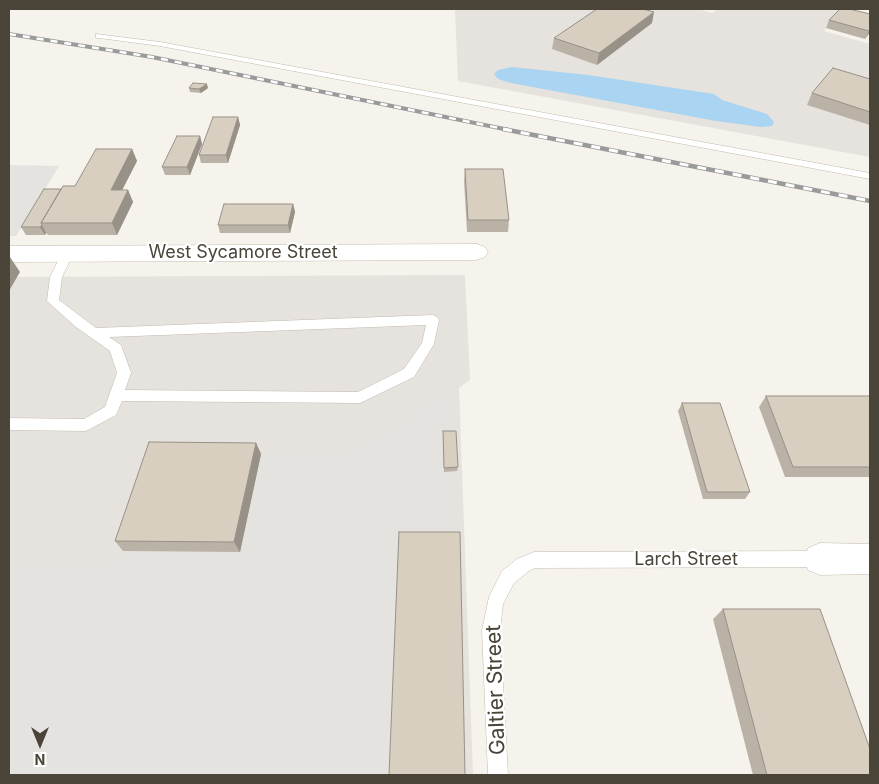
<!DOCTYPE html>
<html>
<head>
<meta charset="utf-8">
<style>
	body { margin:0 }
	#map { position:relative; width:879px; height:784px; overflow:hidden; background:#f6f3ec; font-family:Inter,sans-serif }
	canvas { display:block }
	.frame { position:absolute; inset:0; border:10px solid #4b4439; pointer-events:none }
	.north { position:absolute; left:15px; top:719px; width:50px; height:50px; -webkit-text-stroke:4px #fff; paint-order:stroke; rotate:180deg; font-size:14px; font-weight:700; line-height:20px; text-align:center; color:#4b4439 }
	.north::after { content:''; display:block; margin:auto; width:18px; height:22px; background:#4b4439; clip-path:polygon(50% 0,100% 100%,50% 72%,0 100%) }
</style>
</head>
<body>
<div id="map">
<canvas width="879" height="784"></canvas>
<div class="frame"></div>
<div class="north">N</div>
</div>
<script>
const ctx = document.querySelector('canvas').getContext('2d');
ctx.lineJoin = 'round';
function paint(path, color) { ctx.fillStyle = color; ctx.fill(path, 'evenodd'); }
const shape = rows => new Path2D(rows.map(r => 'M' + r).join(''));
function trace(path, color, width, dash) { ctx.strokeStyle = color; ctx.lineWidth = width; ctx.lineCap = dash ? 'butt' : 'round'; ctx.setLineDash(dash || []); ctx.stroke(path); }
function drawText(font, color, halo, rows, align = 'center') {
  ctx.font = font + ' Inter,sans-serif'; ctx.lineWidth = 4.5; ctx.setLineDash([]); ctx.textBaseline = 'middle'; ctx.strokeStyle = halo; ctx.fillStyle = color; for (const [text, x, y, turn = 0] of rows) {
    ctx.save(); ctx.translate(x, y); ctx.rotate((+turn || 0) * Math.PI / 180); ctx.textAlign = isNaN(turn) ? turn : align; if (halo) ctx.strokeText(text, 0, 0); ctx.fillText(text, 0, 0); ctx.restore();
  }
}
paint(shape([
	[455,9,698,9,712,13,717,9,844,9,824,31,870,44,870,157,458,81],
	[465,275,470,380,459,388,473,775,9,775,9,277]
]), '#e6e2dd');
paint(shape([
	[9,165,59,166,16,236,9,236],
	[459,388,462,538,401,540,391,775,9,775,9,529,31,529,18,561,108,561,123,551,239,552,261,454,334,454]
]), '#e5e3e0');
paint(shape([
	[512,67,588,75,714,94,722,100,767,114,774,122,772,126,761,127,716,121,511,83,498,79,494,74,498,70]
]), '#a9d4f2');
const service = shape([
	[96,34,160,42,870,173,870,179,160,46,99,38,96,38,96,34],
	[67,250,73,254,62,277,59,300,96,328,433,315,437,317,439,320,434,344,414,377,360,403,122,401,116,415,86,431,9,430,9,418,84,419,105,407,117,373,110,351,76,327,47,301,50,277,63,251,67,250],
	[426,325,422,343,404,369,358,392,125,390,131,373,121,345,109,337,426,325],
	[820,551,826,554,828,559,826,564,820,567,535,568,529,571,514,583,503,604,500,630,508,775,488,775,482,630,489,597,502,571,517,559,534,552,820,551]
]);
const minor = shape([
	[477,244,485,247,488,252,485,257,477,260,9,262,9,246,477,244],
	[820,543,870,544,870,574,820,575,808,570,804,559,808,548,820,543]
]);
trace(service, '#c2bbae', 1);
trace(minor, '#c2bbae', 1);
paint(service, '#fff');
paint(minor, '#fff');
const railFar1 = shape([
	[9,34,152,57,509,130]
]);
const rail = shape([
	[503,129,870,201]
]);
trace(railFar1, '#9a9a9a', 4);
trace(rail, '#9a9a9a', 4.5);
trace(railFar1, '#fff', 2.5, [7]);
trace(rail, '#fff', 3, [9]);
paint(shape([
	[870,14,870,32,865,39,826,28,829,20],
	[652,23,597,65,552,49,554,38],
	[870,79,870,125,807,105,812,93],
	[189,88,208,88,201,93,190,92],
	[238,117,240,125,228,163,201,163,199,155],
	[200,136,202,144,190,175,165,175,162,167],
	[132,149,137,161,122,190,128,190,133,202,117,235,48,235,46,233,45,235,26,235,21,227,61,189,75,186],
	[465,169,509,220,508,232,467,232,464,181],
	[293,204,295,212,290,233,220,233,218,225],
	[766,396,870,396,870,477,785,477,759,407],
	[682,403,750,492,745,499,703,499,678,411],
	[443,431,458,467,457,471,444,472],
	[256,443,261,454,240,552,123,551,115,541],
	[723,609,870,775,753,775,713,619]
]), '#bab2a6');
paint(shape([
	[654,12,652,23,597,65,599,53],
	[870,29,870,32,865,39],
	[207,84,208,88,201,93,199,89],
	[238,117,240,125,228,163,226,155],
	[200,136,202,144,190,175,187,167],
	[132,149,137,161,116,202,111,190],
	[128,190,133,202,117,235,112,223],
	[293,204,295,212,290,233,288,225],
	[42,225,46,233,45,235,40,227],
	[10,257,20,272,9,291,9,259],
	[256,443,261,454,240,552,234,542]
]), '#979187');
const building = shape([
	[597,9,643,9,654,12,599,53,554,38,597,9],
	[840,9,849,9,870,14,870,29,869,31,829,20,840,9],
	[833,68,870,79,870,112,812,93,833,68],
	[193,83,207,84,199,89,189,88,193,83],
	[213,117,238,117,226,155,199,155,213,117],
	[177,136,200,136,187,167,162,167,177,136],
	[96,149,132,149,111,190,128,190,112,223,41,223,63,186,75,186,96,149],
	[465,169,503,169,509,220,468,220,465,169],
	[44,189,61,189,41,223,42,225,40,227,21,227,44,189],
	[224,204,293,204,288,225,218,225,224,204],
	[766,396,870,396,870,467,793,467,766,396],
	[682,403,720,403,750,492,707,492,682,403],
	[443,431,456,431,458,467,444,468,443,431],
	[149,442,256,443,234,542,115,541,149,442],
	[399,532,460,532,465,775,389,775,399,532],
	[723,609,820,609,870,749,870,775,767,775,723,609]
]);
paint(building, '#d8cfc1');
trace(building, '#979187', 1);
drawText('18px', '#4b4439', '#fff', [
	["West Sycamore Street",243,253],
	["Larch Street",686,560]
]);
drawText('21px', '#4b4439', '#fff', [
	["Galtier Street",496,690,-92]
]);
</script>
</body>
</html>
